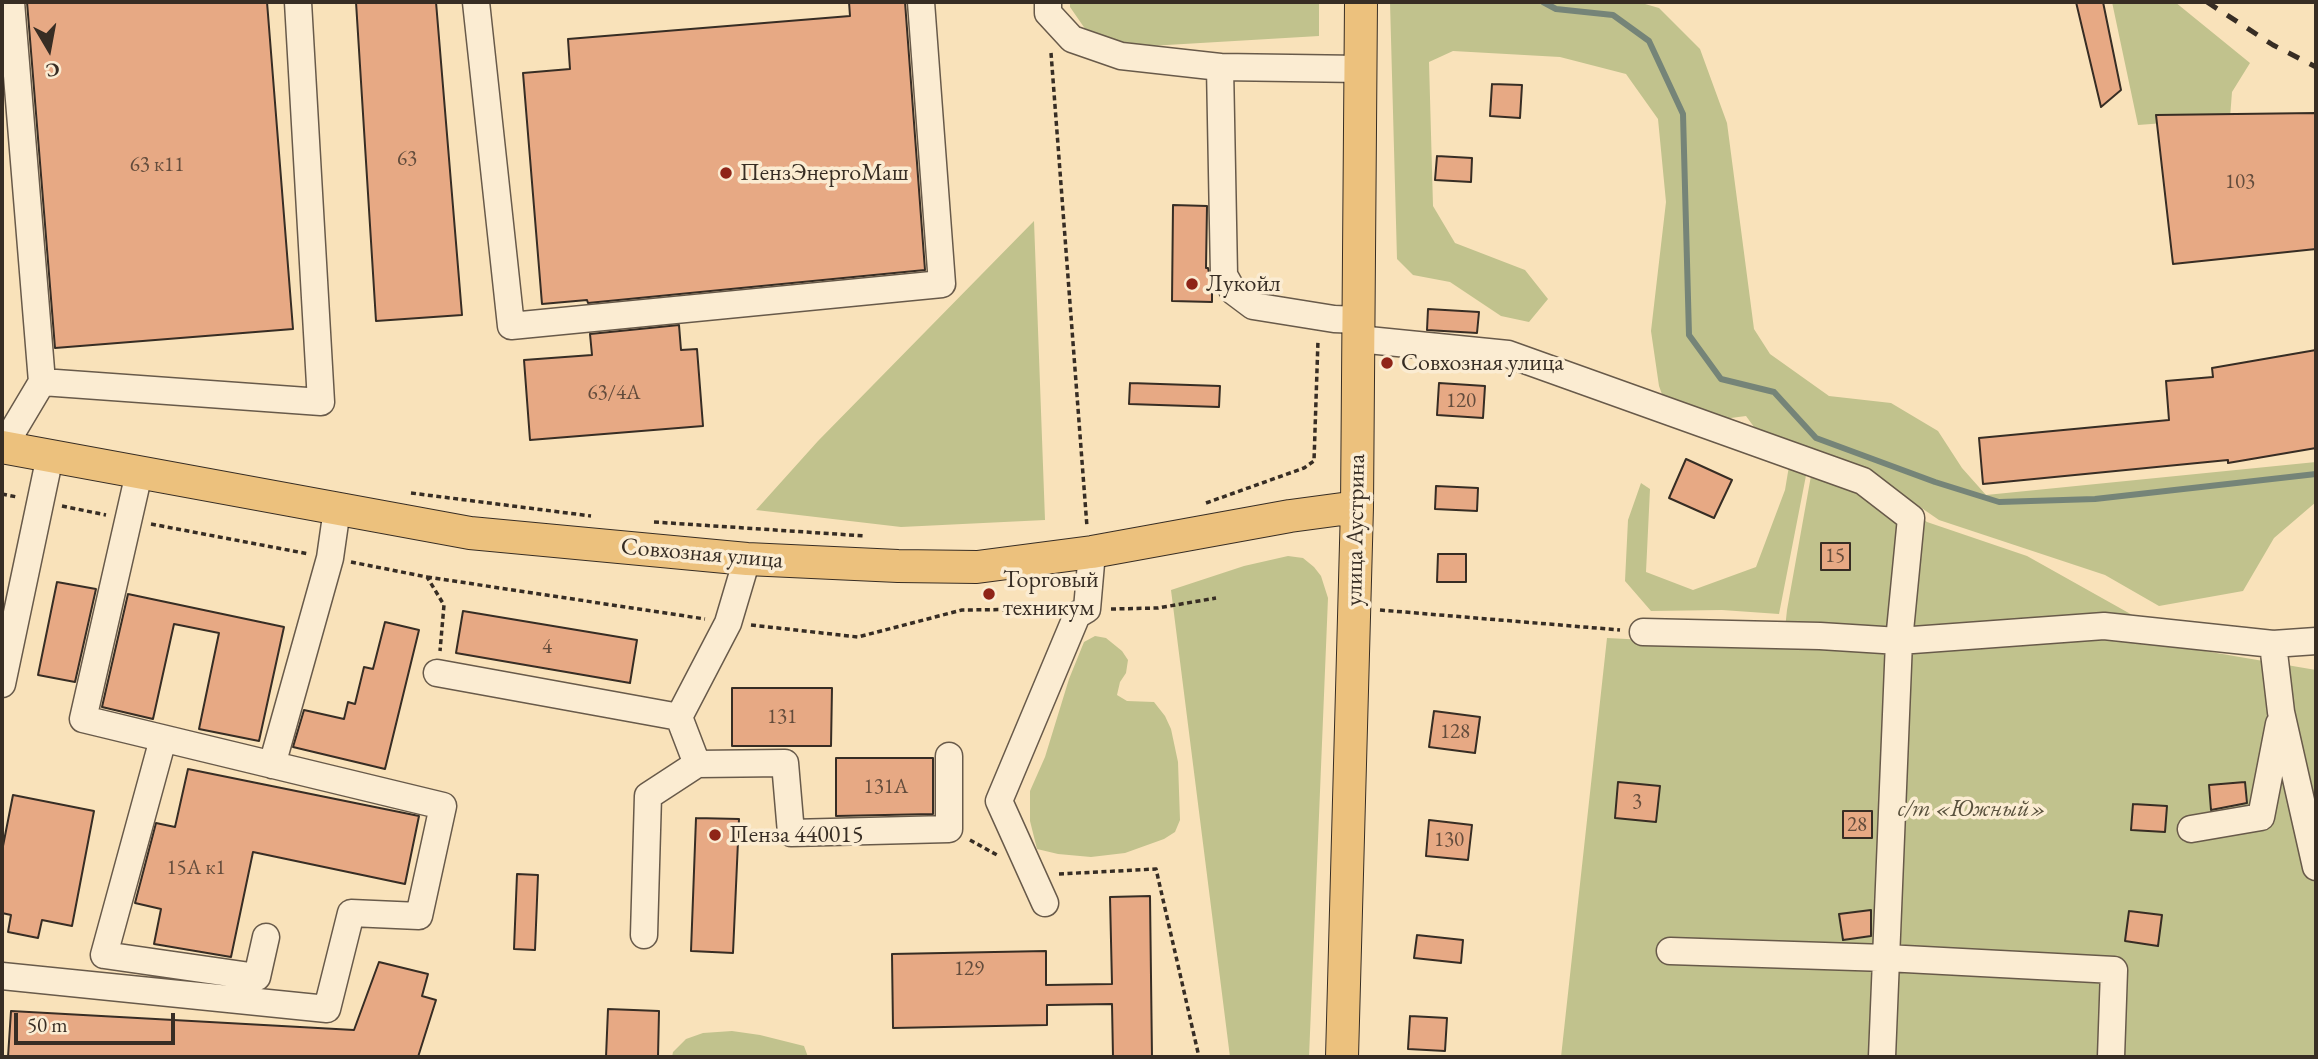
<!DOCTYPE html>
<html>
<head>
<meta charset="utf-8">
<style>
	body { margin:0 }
	#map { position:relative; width:2318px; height:1059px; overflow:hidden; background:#f9e2ba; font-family:"EB Garamond",serif }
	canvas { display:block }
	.frame { position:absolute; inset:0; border:4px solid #372d24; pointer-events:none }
	.north { position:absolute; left:14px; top:14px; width:70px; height:70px; -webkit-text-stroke:5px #fbecd2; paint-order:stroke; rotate:170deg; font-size:19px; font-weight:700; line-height:28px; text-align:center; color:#372d24 }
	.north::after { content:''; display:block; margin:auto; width:24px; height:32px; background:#372d24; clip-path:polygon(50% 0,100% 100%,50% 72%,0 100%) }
	.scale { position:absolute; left:14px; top:1013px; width:161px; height:32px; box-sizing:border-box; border:4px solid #372d24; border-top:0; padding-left:9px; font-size:21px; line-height:24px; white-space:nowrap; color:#372d24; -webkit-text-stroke:5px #fbecd2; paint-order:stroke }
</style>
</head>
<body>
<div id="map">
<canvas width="2318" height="1059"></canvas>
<div class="frame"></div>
<div class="north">С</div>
<div class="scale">50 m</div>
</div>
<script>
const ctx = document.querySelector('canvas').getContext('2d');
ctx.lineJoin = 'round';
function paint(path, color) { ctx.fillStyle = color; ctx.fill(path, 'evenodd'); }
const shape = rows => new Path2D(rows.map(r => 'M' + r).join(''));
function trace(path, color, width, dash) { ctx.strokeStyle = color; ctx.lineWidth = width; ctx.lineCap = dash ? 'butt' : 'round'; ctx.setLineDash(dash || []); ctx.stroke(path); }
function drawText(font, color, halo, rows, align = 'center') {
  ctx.font = font + ' "EB Garamond",serif'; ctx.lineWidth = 7; ctx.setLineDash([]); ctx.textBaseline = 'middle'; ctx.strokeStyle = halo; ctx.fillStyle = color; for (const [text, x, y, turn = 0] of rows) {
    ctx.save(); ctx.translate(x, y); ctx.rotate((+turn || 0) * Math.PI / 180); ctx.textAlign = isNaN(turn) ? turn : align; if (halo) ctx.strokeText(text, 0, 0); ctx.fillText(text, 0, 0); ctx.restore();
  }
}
paint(shape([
	[1070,2,1319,2,1319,36,1099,49,1070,7],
	[1390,2,1638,2,1659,8,1700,49,1727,123,1754,329,1770,354,1829,396,1891,403,1938,431,1962,468,1986,495,2316,462,2316,502,2274,538,2243,591,2159,606,2105,575,1939,520,1875,476,1810,455,1779,614,1722,610,1651,611,1625,581,1628,520,1641,483,1650,489,1646,572,1693,590,1756,567,1785,490,1789,466,1768,446,1746,416,1708,421,1670,416,1659,386,1651,331,1666,202,1658,119,1626,74,1560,57,1453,51,1429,62,1433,206,1455,243,1525,270,1548,299,1529,322,1501,316,1450,282,1413,275,1397,259],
	[2112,2,2175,2,2250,63,2232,92,2230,118,2138,125],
	[1034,221,1045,520,901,527,756,510,818,441],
	[1814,459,1873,479,1927,522,2027,556,2193,649,2316,670,2316,1057,1561,1057,1607,638,1783,647,1787,610],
	[1288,556,1303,558,1314,567,1321,576,1328,598,1309,1057,1230,1057,1171,590,1244,566],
	[1095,636,1106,638,1122,651,1128,660,1126,673,1120,682,1117,695,1127,701,1154,702,1165,716,1171,729,1178,762,1180,820,1175,832,1164,839,1125,853,1091,857,1058,854,1037,849,1030,821,1030,791,1045,757,1069,679,1084,642],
	[732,1031,760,1035,804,1046,808,1057,672,1057,673,1052,686,1039,703,1033]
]), '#c1c28d');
trace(shape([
	[1543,2,1556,9,1613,15,1649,41,1683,114,1689,335,1721,379,1774,392,1816,438,1935,482,1999,502,2095,499,2316,474]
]), '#758478', 6);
const building = shape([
	[27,2,267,2,293,329,55,348,27,2],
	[356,2,436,2,462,315,376,321,356,2],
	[849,2,905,2,925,270,588,303,587,300,542,304,523,73,570,69,568,39,850,16,849,2],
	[2076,2,2103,2,2121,90,2101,107,2076,2],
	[1492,84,1522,85,1520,118,1490,116,1492,84],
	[2316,113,2316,249,2173,264,2156,115,2316,113],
	[1437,156,1472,158,1471,182,1435,180,1437,156],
	[1173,205,1207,206,1206,268,1208,268,1212,286,1212,302,1172,301,1173,205],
	[1428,309,1479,312,1477,333,1427,330,1428,309],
	[679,325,681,350,697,349,703,426,530,440,524,360,592,355,590,334,679,325],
	[2316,350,2316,448,2228,463,2228,460,1983,484,1979,438,2169,420,2166,381,2213,377,2212,368,2316,350],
	[1130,383,1220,386,1219,407,1129,404,1130,383],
	[1439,383,1485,386,1483,418,1437,415,1439,383],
	[1686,459,1732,480,1714,518,1669,498,1686,459],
	[1436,486,1478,488,1477,511,1435,509,1436,486],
	[1821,543,1850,543,1850,570,1821,570,1821,543],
	[1438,554,1466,554,1466,582,1437,582,1438,554],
	[57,582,96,589,75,682,38,675,57,582],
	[128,594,284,627,259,741,199,729,219,633,174,624,153,719,102,707,128,594],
	[463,611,637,640,630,683,456,653,463,611],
	[385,622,419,630,385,769,293,747,304,710,344,719,348,702,355,704,364,667,373,669,385,622],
	[732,688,832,688,831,746,732,746,732,688],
	[1434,711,1480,717,1475,753,1429,747,1434,711],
	[836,758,933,758,933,814,836,816,836,758],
	[188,769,419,816,405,884,253,852,231,957,154,944,161,909,135,903,156,823,175,827,188,769],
	[1618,782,1660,786,1656,822,1615,818,1618,782],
	[2245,782,2247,803,2211,810,2209,785,2245,782],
	[13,795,94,811,72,926,42,920,38,938,8,932,11,915,2,913,2,851,13,795],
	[2133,804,2167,806,2165,832,2131,830,2133,804],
	[1843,811,1872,811,1872,838,1843,838,1843,811],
	[696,818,739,819,733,953,691,951,696,818],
	[1429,820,1472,825,1468,860,1426,856,1429,820],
	[517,874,538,875,535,950,514,949,517,874],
	[1150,896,1152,1057,1113,1057,1112,1004,1047,1005,1047,1025,893,1028,892,954,1046,951,1046,985,1112,984,1110,897,1150,896],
	[1871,910,1871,936,1843,940,1839,914,1871,910],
	[2129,911,2162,915,2158,946,2125,941,2129,911],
	[1417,935,1463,940,1461,963,1414,958,1417,935],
	[379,962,428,974,422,996,436,1000,418,1057,8,1057,11,1011,354,1030,379,962],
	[608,1009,659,1011,658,1057,606,1057,608,1009],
	[1410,1016,1447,1018,1445,1051,1408,1049,1410,1016]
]);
paint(building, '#e7a984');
trace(building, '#372d24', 2);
const minor = shape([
	[476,2,511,326,942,284,921,2],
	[1048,2,1048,13,1072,39,1121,56,1220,67],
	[1359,320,1334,319,1253,306,1233,291,1224,275,1220,67,1361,69],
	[1358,339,1508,354,1863,481,1911,518,1899,641,1882,1057],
	[42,382,321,402,298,2],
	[7,448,14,429,42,382,11,2],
	[747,559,728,623,679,717,697,764,785,763,791,833,949,829,949,756],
	[1643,632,1820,636,1899,641,2104,626,2273,644,2316,641],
	[2273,644,2281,712,2316,867],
	[437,673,679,717],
	[2,684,50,456],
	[163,739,104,955,257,977,266,937],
	[272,765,330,558,337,509],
	[2191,829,2261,817,2279,724],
	[1045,903,999,801,1077,615,1087,609,1092,552],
	[644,935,648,796,697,764],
	[1670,951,1886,958,2114,970,2111,1057],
	[2,976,327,1009,351,913,419,916,443,806,83,719,139,473]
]);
const major = shape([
	[2,447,470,533,747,559,898,566,977,567,1092,552,1290,516,1357,507],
	[1342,1057,1357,507,1361,2]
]);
trace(minor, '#685a4a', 29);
trace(major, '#372d24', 34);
trace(shape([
	[1051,53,1087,527],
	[411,493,591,516],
	[2,494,17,497],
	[1206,503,1304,468,1314,461,1318,340],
	[62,506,106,515],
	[654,522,866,536],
	[151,524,309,554],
	[351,562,427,577,444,605,440,651],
	[427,577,705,619],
	[1111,609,1158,608,1216,598],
	[1380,610,1620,630],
	[751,625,858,637,962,610,1054,609],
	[970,840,997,855],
	[1059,874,1156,869,1199,1057]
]), '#372d24', 3.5, [5, 3.5]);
trace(minor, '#fbecd2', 26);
trace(major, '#ecc17d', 32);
trace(shape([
	[2207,2,2273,45,2316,67]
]), '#372d24', 5, [12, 12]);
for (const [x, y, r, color] of [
	[726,173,7,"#8f2418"],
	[1192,284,7,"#8f2418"],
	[1387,363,7,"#8f2418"],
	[989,594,7,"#8f2418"],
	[715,835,7,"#8f2418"]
]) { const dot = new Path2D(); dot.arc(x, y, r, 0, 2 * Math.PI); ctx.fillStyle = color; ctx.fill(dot); trace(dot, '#fbecd2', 2.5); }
drawText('21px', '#634c3c', null, [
	["63",407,159],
	["63 к11",157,165],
	["103",2240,182],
	["63/4А",614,393],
	["120",1461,401],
	["15",1835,556],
	["4",547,647],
	["131",782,717],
	["128",1455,732],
	["131А",886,787],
	["3",1637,802],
	["28",1857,825],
	["130",1449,840],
	["15А к1",196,868],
	["129",969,969]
]);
drawText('24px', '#372d24', '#fbecd2', [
	["ПензЭнергоМаш",740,173],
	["Лукойл",1206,284],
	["Совхозная улица",1401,363],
	["Торговый",1003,580],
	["техникум",1003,608],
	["Пенза 440015",729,835]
], 'left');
drawText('24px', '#372d24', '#fbecd2', [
	["улица Аустрина",1356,530,-89],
	["Совхозная улица",702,554,5]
]);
drawText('italic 24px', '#5a523e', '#fbecd2', [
	["с/т «Южный»",1972,809]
]);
</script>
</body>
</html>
